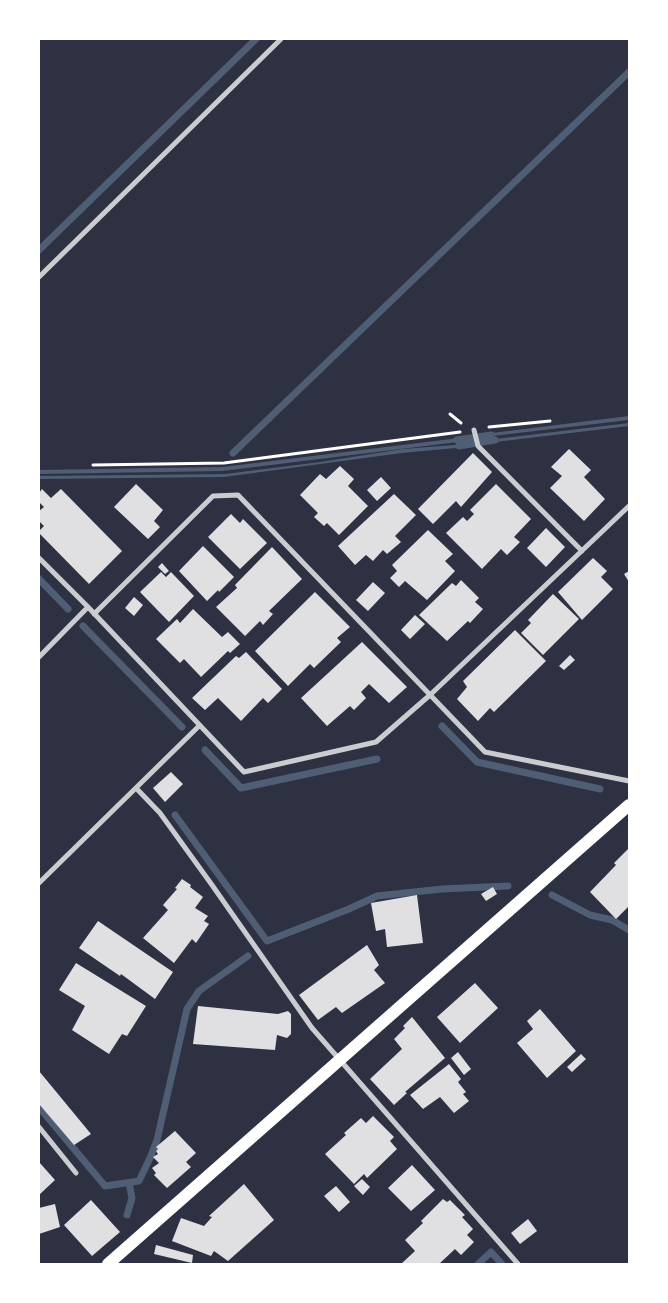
<!DOCTYPE html>
<html>
<head>
<meta charset="utf-8">
<style>
	body { margin:0 }
	#map { position:relative; width:668px; height:1303px; overflow:hidden; background:#2d3142; font-family:Manrope,sans-serif }
	canvas { display:block }
	.frame { position:absolute; inset:0; border:40px solid #fff; pointer-events:none }
</style>
</head>
<body>
<div id="map">
<canvas width="668" height="1303"></canvas>
<div class="frame"></div>
</div>
<script>
const ctx = document.querySelector('canvas').getContext('2d');
ctx.lineJoin = 'round';
function paint(path, color) { ctx.fillStyle = color; ctx.fill(path, 'evenodd'); }
const shape = rows => new Path2D(rows.map(r => 'M' + r).join(''));
function trace(path, color, width, dash) { ctx.strokeStyle = color; ctx.lineWidth = width; ctx.lineCap = dash ? 'butt' : 'round'; ctx.setLineDash(dash || []); ctx.stroke(path); }
paint(shape([
	[629,416,629,420,484,437,484,434],
	[629,423,629,426,487,443,487,440],
	[467,437,466,441,222,471,39,474,39,470,223,467],
	[466,444,467,447,402,453,224,477,39,479,39,476,225,474,320,462,403,449]
]), '#4f5d75');
trace(shape([
	[39,250,256,39],
	[457,440,491,435],
	[459,446,495,440],
	[233,453,629,72],
	[39,579,68,609],
	[83,626,182,727],
	[442,726,477,762,600,789],
	[205,750,241,788,377,759],
	[175,815,267,941,349,909,377,896,442,889,508,886],
	[552,895,590,915,612,920,629,930],
	[39,1107,105,1186,139,1181,150,1158,157,1140,187,1009,199,991,248,956],
	[127,1215,132,1198,129,1183],
	[478,1264,491,1252,502,1264]
]), '#4f5d75', 7);
paint(shape([
	[569,449,591,470,584,477,605,499,584,521,550,488,562,476,551,467],
	[473,453,492,472,461,507,456,501,433,524,418,509],
	[340,466,354,479,348,486,368,506,339,535,327,523,324,526,314,517,318,513,300,495,320,474,326,479],
	[381,477,391,488,377,501,367,490],
	[136,484,163,510,154,521,160,527,148,539,114,507],
	[496,484,531,519,514,537,520,542,507,555,501,549,482,569,446,533,463,517,467,521,474,514,470,510],
	[42,489,51,498,61,489,122,551,89,584,39,533,39,531,44,526,39,521,39,511,44,507,39,502,39,493],
	[394,494,416,515,395,536,401,542,387,554,383,550,373,561,366,555,355,565,338,546],
	[231,514,240,523,243,519,267,543,240,569,208,537],
	[546,528,565,547,546,567,527,548],
	[428,530,453,554,445,561,455,571,427,600,405,581,399,587,390,578,397,571,392,565],
	[203,546,234,577,219,592,218,590,207,601,179,571],
	[272,547,302,579,269,611,273,614,263,625,260,621,245,636,216,607,237,588,235,585],
	[593,558,607,571,601,577,613,589,582,620,558,592],
	[162,563,169,571,165,574,158,567],
	[629,571,629,582,624,574],
	[161,572,166,577,171,572,194,596,169,622,140,592],
	[461,580,479,598,475,602,483,609,470,623,468,621,447,641,419,615,452,583,456,586],
	[373,582,385,593,368,611,356,600],
	[315,592,350,627,337,638,341,642,314,668,310,664,288,686,255,651],
	[553,594,579,619,543,655,521,633,531,623,528,620],
	[134,597,143,605,134,616,125,608],
	[193,609,222,637,228,632,240,644,230,653,228,651,201,677,184,659,180,663,156,639,177,619,180,623],
	[415,615,425,624,410,639,401,630],
	[515,630,546,661,494,712,490,708,478,721,457,699,467,687,463,681],
	[362,642,407,687,389,703,369,684,361,692,366,698,354,710,350,706,327,726,301,698],
	[246,652,282,689,268,703,263,698,241,721,218,698,205,710,192,698,236,656,239,658],
	[570,655,575,660,564,670,559,666],
	[171,772,183,784,165,802,153,788],
	[629,848,629,906,616,919,590,892,616,865,614,863],
	[182,879,191,885,190,887,203,897,195,908,208,916,204,921,209,924,196,943,192,939,174,963,143,938,168,910,163,905,177,889,175,888],
	[493,887,497,894,486,901,481,894],
	[417,895,423,943,387,947,385,929,376,931,371,903],
	[98,921,173,972,155,999,121,974,120,976,79,948],
	[367,945,379,965,374,970,385,983,342,1013,336,1007,318,1020,299,995],
	[76,963,146,1006,127,1036,122,1034,109,1054,72,1030,85,1006,59,990],
	[475,983,498,1008,460,1043,437,1017],
	[198,1006,278,1014,288,1011,291,1014,291,1034,287,1038,277,1035,275,1050,193,1044],
	[540,1009,576,1051,547,1078,517,1043,533,1029,527,1021],
	[412,1017,445,1058,405,1092,407,1093,394,1105,370,1079,402,1049,394,1039,405,1028,403,1026],
	[458,1052,471,1069,464,1075,451,1058],
	[581,1054,586,1059,572,1072,567,1067],
	[449,1064,461,1079,458,1082,466,1092,463,1094,469,1101,454,1113,440,1097,423,1109,410,1095],
	[39,1071,91,1134,74,1145,39,1104],
	[373,1116,394,1137,390,1141,397,1149,367,1178,364,1174,354,1184,325,1154,346,1135,344,1133,361,1118,366,1123],
	[175,1131,196,1153,186,1162,191,1167,167,1188,154,1175,156,1173,152,1168,159,1163,153,1157,158,1154,156,1151,158,1149,156,1147],
	[39,1162,55,1180,39,1195],
	[412,1165,435,1190,411,1211,388,1188],
	[362,1179,370,1187,363,1195,354,1186],
	[244,1184,274,1220,228,1261,214,1251,211,1256,172,1241,181,1218,204,1226,212,1217,209,1216],
	[336,1186,350,1202,339,1212,324,1196],
	[443,1199,447,1202,450,1200,465,1215,462,1217,473,1229,467,1235,474,1242,461,1255,455,1249,439,1264,401,1264,415,1251,405,1240,423,1223,421,1221],
	[91,1200,120,1232,92,1256,64,1225],
	[55,1204,60,1227,39,1234,39,1208],
	[528,1219,537,1231,520,1244,511,1233],
	[156,1245,193,1255,192,1263,154,1254]
]), '#e0e0e3');
trace(shape([
	[450,414,461,423],
	[489,427,550,421],
	[93,465,224,463,460,432]
]), '#fff', 3);
trace(shape([
	[39,277,281,39],
	[474,430,478,446,582,551],
	[39,558,88,607,244,772,376,742,430,695,629,506],
	[94,614,213,496,238,495,485,752,629,781],
	[39,657,88,607],
	[136,788,160,813,212,885,312,1028,518,1264],
	[39,883,199,726],
	[39,1127,76,1173]
]), '#caccd0', 5);
trace(shape([
	[108,1264,629,805]
]), '#fff', 12);
</script>
</body>
</html>
